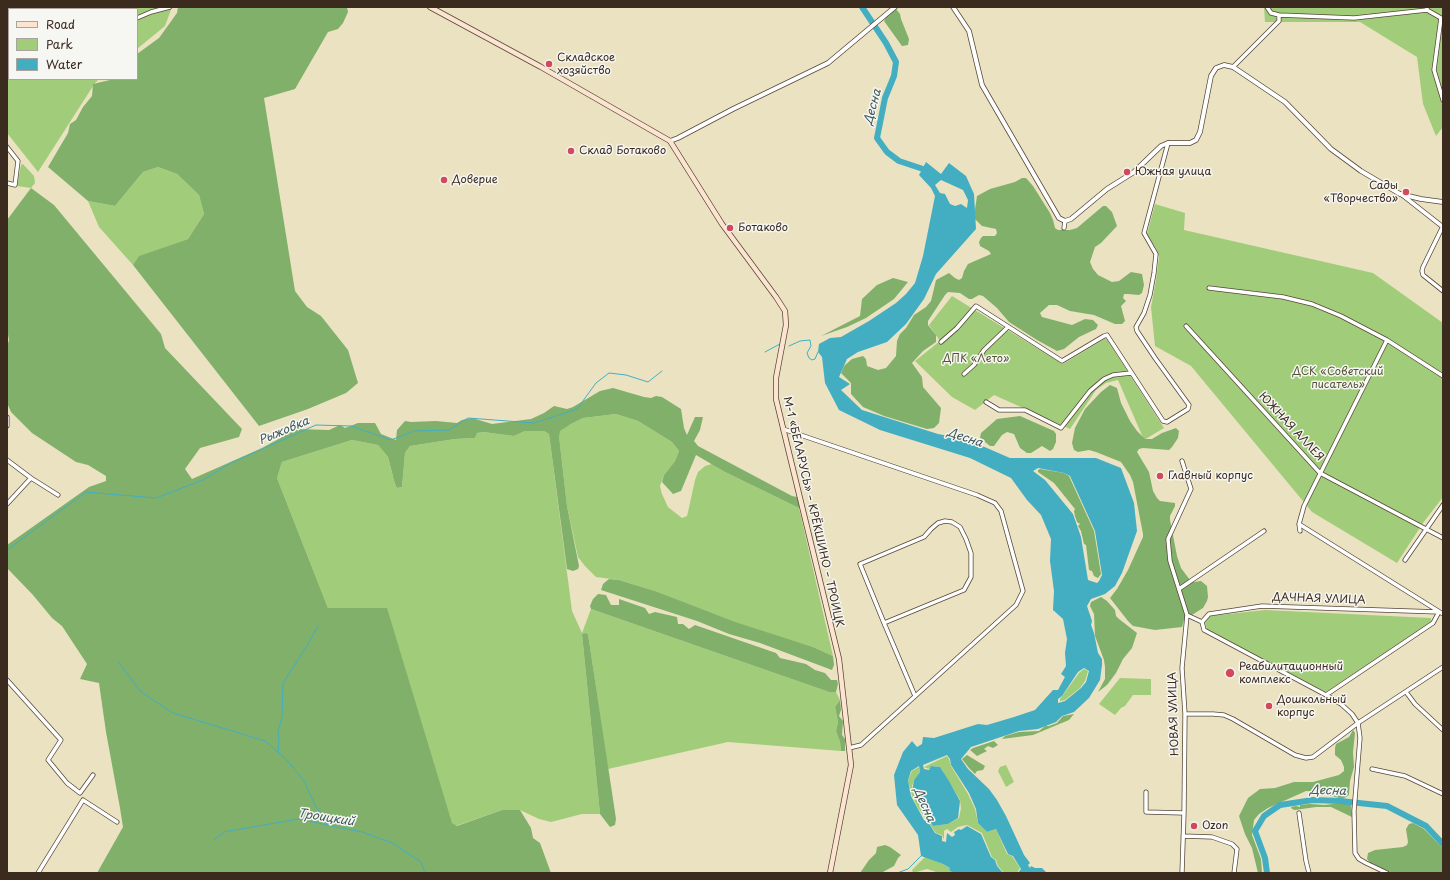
<!DOCTYPE html>
<html>
<head>
<meta charset="utf-8">
<style>
	body { margin:0 }
	#map { position:relative; width:1450px; height:880px; overflow:hidden; background:#ebe2c2; font-family:"Playpen Sans",sans-serif }
	canvas { display:block }
	.frame { position:absolute; inset:0; border:8px solid #3b2a1e; pointer-events:none }
	.legend { position:absolute; left:8px; top:8px; width:130px; height:72px; box-sizing:border-box; background:#f6f6f2; border:1px solid #aba49d; margin:0; padding:5px 7px; list-style:none; font-size:12px; color:#3b2a1e }
	.legend li { display:flex; align-items:center; gap:8px; height:20px }
	.legend b { width:20px; border:1px solid #aba49d }
</style>
</head>
<body>
<div id="map">
<canvas width="1450" height="880"></canvas>
<div class="frame"></div>
<ul class="legend">
<li><b style="height:5px;background:#fde4d0"></b>Road</li>
<li><b style="height:11px;background:#a1cd7a"></b>Park</li>
<li><b style="height:11px;background:#43aec2"></b>Water</li>
</ul>
</div>
<script>
const ctx = document.querySelector('canvas').getContext('2d');
ctx.lineJoin = 'round';
function paint(path, color) { ctx.fillStyle = color; ctx.fill(path, 'evenodd'); }
const shape = rows => new Path2D(rows.map(r => 'M' + r).join(''));
function trace(path, color, width, dash) { ctx.strokeStyle = color; ctx.lineWidth = width; ctx.lineCap = dash ? 'butt' : 'round'; ctx.setLineDash(dash || []); ctx.stroke(path); }
function drawText(font, color, halo, rows, align = 'center') {
  ctx.font = font + ' "Playpen Sans",sans-serif'; ctx.lineWidth = 3; ctx.setLineDash([]); ctx.textBaseline = 'middle'; ctx.strokeStyle = halo; ctx.fillStyle = color; for (const [text, x, y, turn = 0] of rows) {
    ctx.save(); ctx.translate(x, y); ctx.rotate((+turn || 0) * Math.PI / 180); ctx.textAlign = isNaN(turn) ? turn : align; if (halo) ctx.strokeText(text, 0, 0); ctx.fillText(text, 0, 0); ctx.restore();
  }
}
paint(shape([
	[7,7,172,7,165,26,137,49,137,9,9,9,9,79,99,79,95,83,38,172,7,133],
	[1264,7,1443,7,1443,127,1436,136,1423,104,1417,57,1360,22,1265,22],
	[23,164,34,176,35,183,31,188,17,186,21,165],
	[158,167,177,174,199,195,204,214,188,239,140,256,133,265,99,227,88,201,115,206,143,172],
	[1155,204,1185,213,1184,230,1373,273,1443,323,1443,497,1423,523,1397,563,1312,512,1191,366,1155,346,1151,307,1156,280,1159,257,1157,250,1147,234],
	[952,296,1063,364,1106,338,1164,428,1144,440,1118,380,1106,383,1096,390,1070,429,994,395,975,410,952,397,915,361,940,341,929,325],
	[616,414,638,421,672,442,679,451,675,461,664,475,660,486,662,494,668,507,682,518,687,516,688,512,695,480,698,472,705,466,712,464,725,472,799,508,833,656,813,647,770,634,718,617,655,591,619,580,596,577,585,566,578,557,567,506,559,436,559,431,571,424,583,418],
	[525,431,544,431,549,434,572,611,582,633,591,609,829,692,836,692,840,700,835,707,838,722,836,731,840,742,841,751,728,742,608,769,588,634,585,633,582,634,600,814,582,814,551,822,539,819,520,810,502,810,456,826,452,823,338,608,328,608,277,478,282,462,352,440,378,445,388,457,395,484,397,488,402,487,405,453,410,446,455,439,475,438,477,433,483,432,514,436],
	[1265,610,1431,618,1431,622,1326,692,1207,630,1205,623,1210,616],
	[1084,669,1088,671,1085,681,1080,688,1065,700,1060,701,1060,699,1079,673],
	[1120,678,1151,679,1151,695,1133,695,1125,706,1121,708,1115,715,1099,704],
	[947,756,949,759,951,766,968,794,975,809,978,823,987,832,996,829,1007,854,1012,856,1020,868,1017,873,1004,873,998,866,996,860,992,857,982,833,967,825,958,827,951,832,947,829,944,831,944,840,942,835,936,833,918,808,912,796,908,780,912,771,919,767,920,772,914,780,912,786,914,792,933,826,948,824,959,818,961,808,960,800,940,767,932,766,929,769,924,767],
	[1006,765,1014,782,1006,787,998,771,1000,767],
	[925,857,943,864,950,868,949,870,953,873,939,873,927,869,913,873,912,870]
]), '#a1cd7a');
paint(shape([
	[178,7,347,7,348,12,343,23,338,29,328,32,295,89,264,98,295,291,307,307,321,316,348,350,358,383,346,393,308,409,259,426,133,265,139,256,188,239,204,214,199,195,177,174,158,167,143,172,115,206,88,201,48,167,68,133,70,124,76,120,83,107,92,96,93,84,114,79,137,79,137,54,159,38,177,13],
	[896,9,900,14,901,19,909,39,908,45,902,46,884,21,886,17],
	[1022,178,1026,178,1033,186,1050,213,1053,220,1055,228,1058,230,1070,230,1077,228,1103,206,1106,206,1112,212,1117,226,1101,243,1095,247,1090,262,1093,269,1098,275,1112,282,1119,281,1131,272,1142,274,1144,285,1142,293,1139,295,1128,294,1124,294,1123,298,1126,301,1121,306,1125,321,1122,324,1115,324,1094,315,1070,311,1057,305,1049,305,1040,313,1042,317,1072,325,1085,319,1093,320,1098,325,1096,329,1079,337,1064,349,1057,351,1037,340,1009,322,997,308,983,296,979,295,972,299,969,299,960,293,948,292,945,295,928,321,928,325,936,335,936,342,923,351,912,363,922,377,923,387,941,408,939,423,934,428,927,429,884,416,863,407,851,394,851,383,841,373,844,366,852,359,863,356,866,359,867,366,878,370,886,368,896,356,897,341,900,334,906,328,914,315,926,307,931,301,936,280,949,273,955,278,959,280,962,278,964,271,968,264,991,254,989,251,980,246,979,242,981,238,983,236,995,236,997,233,996,229,982,226,975,219,974,216,977,196,990,189,1015,182],
	[31,188,54,205,161,334,165,348,242,429,239,437,200,448,185,469,192,479,262,448,297,429,329,430,340,425,345,428,358,423,375,423,381,434,396,440,397,430,405,421,411,422,436,421,457,423,462,420,472,418,492,424,531,419,544,413,554,406,567,409,573,407,600,391,613,388,644,397,651,398,656,396,662,397,681,409,684,428,687,435,695,417,703,417,700,430,694,441,698,446,792,496,797,497,799,501,799,508,725,472,696,455,681,491,673,494,662,482,664,475,675,461,679,451,672,442,638,421,616,414,583,418,571,424,560,431,559,436,567,506,579,566,578,569,573,571,567,569,549,434,544,431,525,431,514,436,483,432,477,433,475,438,455,439,410,446,405,453,402,487,397,488,395,484,388,457,378,445,352,440,282,462,277,478,328,608,387,608,452,823,457,826,502,810,520,810,531,828,533,838,540,843,551,873,97,873,123,827,120,808,106,732,99,683,80,679,87,664,62,626,52,618,33,595,7,568,7,545,89,487,106,481,106,476,88,465,76,462,32,433,11,412,7,403,7,347,9,340,7,329,7,220],
	[893,278,908,282,894,299,866,318,847,327,821,336,860,316,862,299,877,285],
	[1110,385,1117,388,1121,403,1130,421,1137,431,1145,439,1152,439,1162,433,1176,428,1179,431,1178,438,1172,447,1169,450,1143,448,1139,449,1137,452,1149,472,1153,491,1157,498,1160,501,1175,503,1175,506,1170,516,1170,520,1177,556,1181,568,1190,580,1194,582,1201,581,1207,586,1208,597,1207,601,1203,608,1184,620,1182,627,1155,630,1133,626,1128,621,1110,598,1117,589,1128,570,1143,537,1143,534,1133,482,1130,475,1121,462,1096,452,1089,450,1078,452,1074,450,1072,443,1075,428,1085,409,1101,392],
	[1020,416,1054,431,1056,434,1056,442,1053,449,1050,451,1042,446,1031,453,1027,453,1020,448,1014,434,1007,432,1002,435,994,446,990,446,980,438,981,433,997,419],
	[1040,469,1064,473,1069,476,1094,531,1101,574,1098,578,1094,576,1092,571,1089,570,1086,545,1084,544,1081,531,1078,526,1080,524,1077,522,1075,516,1074,511,1075,509,1054,483,1038,472,1038,470],
	[609,579,619,580,655,591,735,622,813,647,833,656,834,665,832,670,760,643,729,634,697,621,601,590,603,584],
	[598,594,606,595,611,605,619,605,619,599,645,608,649,614,655,612,677,617,678,624,683,624,689,629,695,625,776,653,780,658,806,664,815,670,825,673,831,680,837,680,838,684,836,692,829,692,591,609,590,606,593,599],
	[1101,597,1107,601,1115,610,1116,616,1119,619,1137,633,1132,648,1123,659,1116,673,1107,685,1098,692,1105,679,1105,667,1104,660,1095,636,1094,614,1090,606,1091,602],
	[585,633,588,634,616,819,615,825,610,827,600,814,582,634],
	[840,700,841,710,839,716,843,721,842,735,845,739,845,751,841,751,840,742,836,731,838,722,835,707],
	[1074,714,1069,720,1033,735,1002,739,1005,736,1019,732,1039,731,1045,726,1049,726,1057,723,1063,716],
	[1353,730,1355,733,1353,752,1354,767,1350,781,1349,795,1343,799,1317,792,1306,791,1268,808,1259,814,1254,820,1252,835,1261,859,1262,873,1258,873,1252,848,1245,834,1239,816,1248,798,1260,789,1275,788,1294,782,1313,782,1339,775,1344,771,1344,767,1341,760,1335,755,1335,748,1336,744,1349,737],
	[994,741,998,745,993,748,988,746,984,749,987,751,977,756,970,750,973,748],
	[967,755,985,766,983,770,977,771,975,774,969,768,962,759],
	[1340,803,1351,804,1352,817,1331,807,1316,807,1295,810,1292,809,1291,807,1296,806,1300,807,1300,805,1310,804,1325,805],
	[1413,823,1424,829,1443,848,1443,873,1393,873,1371,864,1367,859,1368,853,1375,850,1403,847,1407,845,1408,842,1406,829,1409,824],
	[885,845,890,847,901,855,898,858,894,866,881,873,860,873,869,860,876,853,877,847]
]), '#80b06a');
paint(shape([
	[926,162,941,174,949,163,966,176,974,194,976,229,936,274,924,299,906,324,887,342,858,352,847,359,839,377,850,384,841,390,862,410,938,434,966,439,1010,458,1096,458,1121,468,1134,503,1137,531,1122,573,1115,586,1105,594,1091,599,1087,606,1092,621,1091,625,1094,633,1098,653,1102,659,1102,665,1100,680,1089,698,1074,712,1062,716,1056,722,1038,729,1019,731,971,747,961,759,968,769,989,789,997,800,1006,816,1024,855,1030,863,1028,865,1030,868,1031,866,1035,868,1042,868,1047,873,1018,873,1021,869,1013,856,1008,854,996,829,987,832,978,823,976,809,969,793,951,765,950,759,947,755,923,765,924,769,929,770,931,766,940,767,949,781,960,801,958,818,948,824,933,826,914,793,913,786,914,780,920,772,919,766,911,771,908,780,911,796,924,820,930,825,935,833,942,836,942,841,946,842,947,833,952,837,955,835,954,832,959,829,961,830,967,826,981,834,991,857,995,860,997,866,1003,873,953,873,949,870,950,868,943,864,921,856,918,835,897,805,894,775,903,752,912,741,917,747,922,744,923,737,934,738,978,724,987,725,1014,717,1035,710,1053,690,1058,690,1065,677,1061,674,1066,666,1065,653,1067,639,1063,619,1053,610,1054,591,1050,561,1051,539,1041,515,1027,500,1011,478,970,458,880,430,839,410,825,383,822,357,818,352,819,344,830,338,841,337,869,321,896,303,906,294,915,283,923,256,935,196,931,188,919,175],
	[941,180,963,190,968,200,967,208,961,204,955,206,950,204,945,194,940,193,935,185],
	[1038,468,1064,473,1070,476,1095,531,1102,575,1099,581,1097,583,1088,580,1081,537,1073,514,1045,480,1033,471],
	[1084,668,1089,671,1086,682,1081,688,1065,701,1058,703,1058,699,1062,696,1078,672]
]), '#43aec2');
trace(shape([
	[789,346,800,341,810,340,811,346,807,353,809,358,812,360,815,359,818,352],
	[765,352,780,344],
	[7,550,86,492,156,498,203,480,231,463,316,425,351,426,391,440,414,431,449,430,468,418,534,423,577,409,596,383,609,373,626,375,648,382,662,371],
	[119,663,141,692,173,713,265,741,286,759,304,781,315,805,328,825],
	[278,751,279,741,278,732,282,717,283,683,305,649,318,626],
	[214,840,224,832,298,819,362,832,392,843,421,862,425,873],
	[897,873,908,869,921,856]
]), '#43aec2', 1);
trace(shape([
	[862,7,886,43,896,62,894,76,885,98,877,138,887,152,899,161,923,169,927,176],
	[1267,873,1265,858,1255,831,1264,816,1280,805,1313,800,1340,801,1387,806,1426,826,1443,844]
]), '#43aec2', 6);
const minor = shape([
	[1267,7,1271,13,1279,15,1354,18,1427,10,1427,7],
	[76,9,76,7],
	[1427,10,1441,18,1434,70,1443,100],
	[137,18,151,12,170,7],
	[7,61,9,60],
	[1233,67,1279,21,1279,15],
	[7,147,18,161,15,185,7,183],
	[1401,194,1443,227],
	[1443,226,1423,267,1422,271,1423,275,1443,291],
	[1064,228,1065,221],
	[1209,288,1283,297,1312,304,1341,316,1387,340,1443,376],
	[1186,326,1320,473,1443,538],
	[941,342,957,328,976,306,1062,361,1104,336,1107,335,1163,421,1167,422,1188,409,1189,405,1155,358,1137,331,1136,327,1144,313,1150,295,1154,273,1156,254,1144,233,1168,143],
	[964,374,974,365,984,350,1008,327],
	[986,402,999,410,1025,410,1061,428,1090,391,1104,379,1113,375,1131,373],
	[7,417,7,426],
	[783,429,977,495,995,503,1001,511,1023,591,1016,605,861,745,849,748],
	[7,460,31,478,58,495],
	[7,504,31,478],
	[945,521,952,522,960,527,966,539,971,553,971,577,964,590,884,623,860,564,924,537,931,529,938,523,945,521],
	[1299,524,1443,614],
	[1300,531,1299,524,1304,506,1387,340],
	[1405,560,1443,505],
	[1179,589,1264,531],
	[1187,615,1202,622,1204,630,1326,695,1341,704,1352,714,1358,723,1360,738,1354,811,1355,853,1359,859,1366,863,1387,873],
	[1202,622,1209,614,1262,606,1439,612,1433,623,1326,695],
	[884,623,915,696],
	[7,680,61,740,48,760,67,783,80,793,93,775],
	[1406,692,1415,704,1443,730],
	[1185,714,1213,714,1224,715,1233,719,1295,755,1306,758,1313,757,1358,723,1443,667],
	[1372,769,1405,776,1443,794],
	[1146,792,1146,812,1184,813],
	[1299,813,1306,861,1309,873],
	[1183,836,1212,837,1232,844,1237,849,1234,873],
	[38,873,83,800,117,822],
	[1182,873,1184,813,1185,714,1182,668,1187,615,1170,561,1168,539,1191,489,1182,461]
]);
const tertiary = shape([
	[953,7,969,31,982,85,1059,218,1065,221,1071,219,1107,189,1134,172,1161,146,1168,143,1190,143,1196,140,1200,132,1211,76,1216,68,1224,65,1233,67,1285,102,1331,149,1361,171,1400,194,1421,199,1443,202],
	[670,141,678,138,733,109,828,63,895,7]
]);
const secondary = shape([
	[430,7,541,67,670,141,722,224,776,297,785,311,786,325,776,378,776,399,839,659,851,765,830,873]
]);
trace(minor, '#554637', 5);
trace(tertiary, '#554637', 5.5);
trace(secondary, '#554637', 6);
trace(minor, '#fff', 3.5);
trace(tertiary, '#fff', 4);
trace(secondary, '#fde4d0', 4.5);
for (const [x, y, r, color] of [
	[549,64,4,"#d1495b"],
	[571,151,4,"#d1495b"],
	[1127,172,4,"#d1495b"],
	[444,180,4,"#d1495b"],
	[1406,192,4,"#d1495b"],
	[730,228,4,"#d1495b"],
	[1160,476,4,"#d1495b"],
	[1230,673,5,"#d1495b"],
	[1269,706,4,"#d1495b"],
	[1194,826,4,"#d1495b"]
]) { const dot = new Path2D(); dot.arc(x, y, r, 0, 2 * Math.PI); ctx.fillStyle = color; ctx.fill(dot); trace(dot, '#f6f6f2', 1.5); }
drawText('11px', '#3b2a1e', '#f6f6f2', [
	["Складское",557,58],
	["хозяйство",557,71],
	["Склад Ботаково",579,151],
	["Южная улица",1135,172],
	["Доверие",452,180],
	["Сады",1398,186,"right"],
	["«Творчество»",1398,199,"right"],
	["Ботаково",738,228],
	["Главный корпус",1168,476],
	["Реабилитационный",1239,667],
	["комплекс",1239,680],
	["Дошкольный",1277,700],
	["корпус",1277,713],
	["Ozon",1202,826]
], 'left');
drawText('11px', '#545335', '#f6f6f2', [
	["ДПК «Лето»",976,359],
	["ДСК «Советский",1338,372],
	["писатель»",1338,385]
]);
drawText('11px', '#3b2a1e', '#f6f6f2', [
	["ЮЖНАЯ АЛЛЕЯ",1291,427,47],
	["М-1 «БЕЛАРУСЬ» – КРЁКШИНО – ТРОИЦК",813,512,77],
	["ДАЧНАЯ УЛИЦА",1319,599,2],
	["НОВАЯ УЛИЦА",1174,714,-92]
]);
drawText('italic 12px', '#3e5857', '#f6f6f2', [
	["Десна",873,107,-75],
	["Рыжовка",284,431,-23],
	["Десна",965,438,19],
	["Десна",1328,791,2],
	["Десна",924,805,66],
	["Троицкий",326,818,9]
]);
</script>
</body>
</html>
